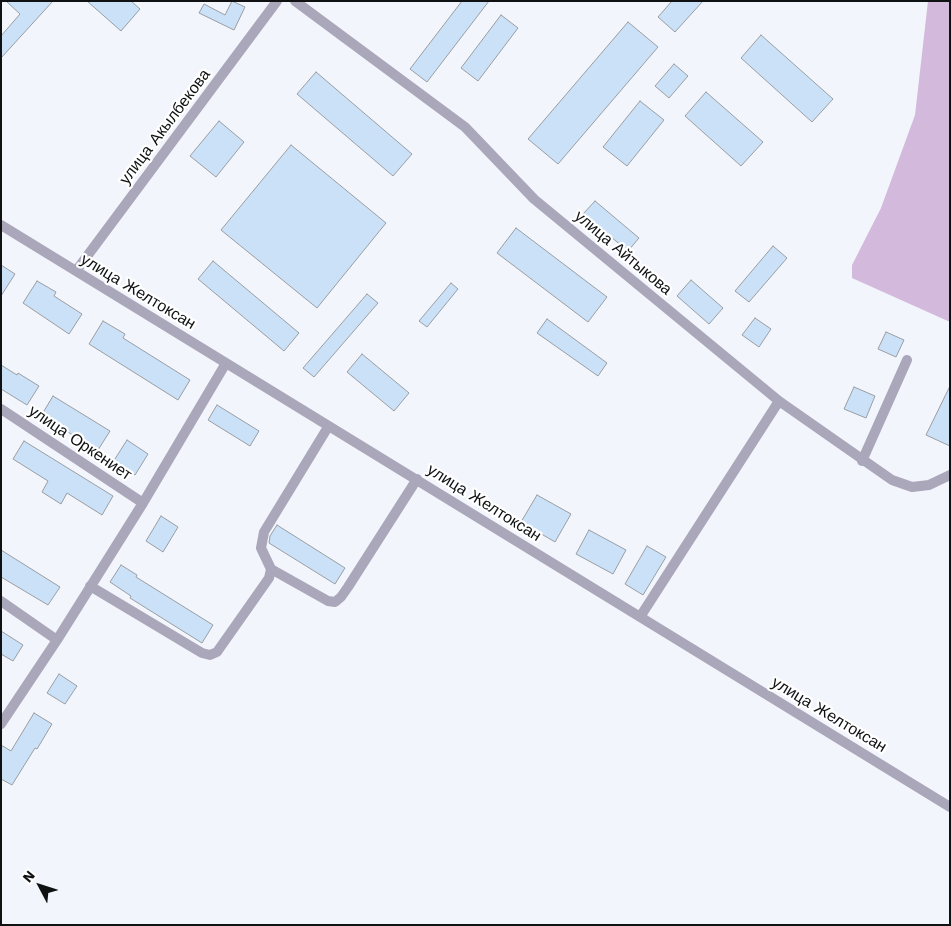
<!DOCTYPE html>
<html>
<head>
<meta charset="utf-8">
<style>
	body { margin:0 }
	#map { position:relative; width:951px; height:926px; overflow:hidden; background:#f3f5fc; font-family:"Work Sans",sans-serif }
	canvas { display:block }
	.frame { position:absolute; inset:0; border:2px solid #101113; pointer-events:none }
	.north { position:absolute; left:15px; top:861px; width:50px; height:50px; -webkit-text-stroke:4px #fff; paint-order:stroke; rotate:310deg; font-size:14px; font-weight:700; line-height:20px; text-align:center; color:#101113 }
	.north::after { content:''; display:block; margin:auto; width:18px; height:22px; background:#101113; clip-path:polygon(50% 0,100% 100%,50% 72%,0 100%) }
</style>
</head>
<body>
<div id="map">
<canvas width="951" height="926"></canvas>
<div class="frame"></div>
<div class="north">N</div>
</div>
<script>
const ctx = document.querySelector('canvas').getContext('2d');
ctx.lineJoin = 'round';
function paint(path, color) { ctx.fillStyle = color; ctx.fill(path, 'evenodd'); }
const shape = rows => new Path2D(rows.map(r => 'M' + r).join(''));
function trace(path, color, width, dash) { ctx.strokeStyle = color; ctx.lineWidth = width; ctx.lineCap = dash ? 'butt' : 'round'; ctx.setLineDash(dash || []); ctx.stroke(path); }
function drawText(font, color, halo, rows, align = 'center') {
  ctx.font = font + ' "Work Sans",sans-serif'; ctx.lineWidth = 4.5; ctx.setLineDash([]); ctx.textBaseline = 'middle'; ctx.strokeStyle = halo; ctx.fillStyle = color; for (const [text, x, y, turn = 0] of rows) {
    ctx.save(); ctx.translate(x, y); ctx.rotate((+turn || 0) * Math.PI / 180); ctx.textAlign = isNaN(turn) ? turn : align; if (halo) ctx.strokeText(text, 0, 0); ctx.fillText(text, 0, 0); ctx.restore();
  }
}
paint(shape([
	[928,1,950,1,950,322,852,278,852,265,881,208,915,115]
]), '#d3badc');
const building = shape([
	[6,1,53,1,1,58,1,36,20,14,6,1],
	[87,1,131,1,140,9,121,31,87,1],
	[232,1,245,7,234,30,199,13,204,4,225,15,232,1],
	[462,1,489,1,427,82,410,69,462,1],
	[672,1,703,1,675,32,658,17,672,1],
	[501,15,518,28,478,81,461,68,501,15],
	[628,22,658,47,558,164,528,139,628,22],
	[761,35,833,99,812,122,741,58,761,35],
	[674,64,688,76,669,98,655,86,674,64],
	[316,72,412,154,393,176,297,94,316,72],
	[706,92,763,142,741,166,685,116,706,92],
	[640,101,664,120,627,166,603,147,640,101],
	[219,121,244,142,216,177,190,156,219,121],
	[291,145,386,223,317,308,221,230,291,145],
	[595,201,639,238,628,251,583,214,595,201],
	[516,228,607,297,588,322,497,253,516,228],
	[773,246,787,258,749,302,735,291,773,246],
	[213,261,299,333,284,351,198,279,213,261],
	[1,265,15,274,1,296,1,265],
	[691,280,723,308,709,324,677,296,691,280],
	[37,281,56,292,54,296,82,314,69,334,23,303,37,281],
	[451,283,458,289,427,327,419,321,451,283],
	[367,294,378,303,314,377,303,368,367,294],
	[755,318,771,329,759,347,742,335,755,318],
	[547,319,607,363,598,376,537,333,547,319],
	[103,321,125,334,123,338,190,380,178,400,89,344,103,321],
	[886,332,904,340,896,357,878,349,886,332],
	[362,354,409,393,394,411,347,372,362,354],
	[1,365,17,375,18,373,39,386,27,405,1,389,1,365],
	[950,386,950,446,926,435,950,386],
	[854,387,875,396,866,418,844,409,854,387],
	[53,396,110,431,98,450,41,416,53,396],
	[217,405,259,431,250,446,208,420,217,405],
	[127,440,148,454,135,475,113,462,127,440],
	[24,441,113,496,102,515,67,493,61,504,42,492,48,481,13,459,24,441],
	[537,495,571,514,555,542,521,522,537,495],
	[161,516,178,527,163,552,146,541,161,516],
	[277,525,345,568,335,584,269,543,270,536,277,525],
	[589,530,626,550,613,574,576,554,589,530],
	[647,546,666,557,643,595,625,584,647,546],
	[1,550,60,587,48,605,1,577,1,550],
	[121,565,137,575,136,577,213,625,202,643,130,598,131,596,110,582,121,565],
	[1,631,23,645,13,661,1,654,1,631],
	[59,674,77,686,65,704,47,693,59,674],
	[34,713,52,724,37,749,35,748,12,785,1,779,1,745,11,751,34,713]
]);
paint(building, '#cbe1f8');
trace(building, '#999da2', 1);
trace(shape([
	[295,1,465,127,534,199,779,401,892,480,912,487,929,485,950,475],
	[1,225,950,807],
	[76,271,277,1],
	[1,409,143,503],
	[862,461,907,360],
	[271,569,328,601,335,602,341,597,348,587,417,479],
	[90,586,202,653,210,655,217,652,269,578,271,569,261,548,264,532,328,427],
	[1,601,57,640],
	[640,617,779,401],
	[1,724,57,640,143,503,226,363]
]), '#aba7bb', 10);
drawText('16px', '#101113', '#fff', [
	["улица Акылбекова",165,127,-53],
	["улица Айтыкова",623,253,40],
	["улица Желтоксан",138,292,31],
	["улица Оркениет",80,443,34],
	["улица Желтоксан",484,503,32],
	["улица Желтоксан",829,715,31]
]);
</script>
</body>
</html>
